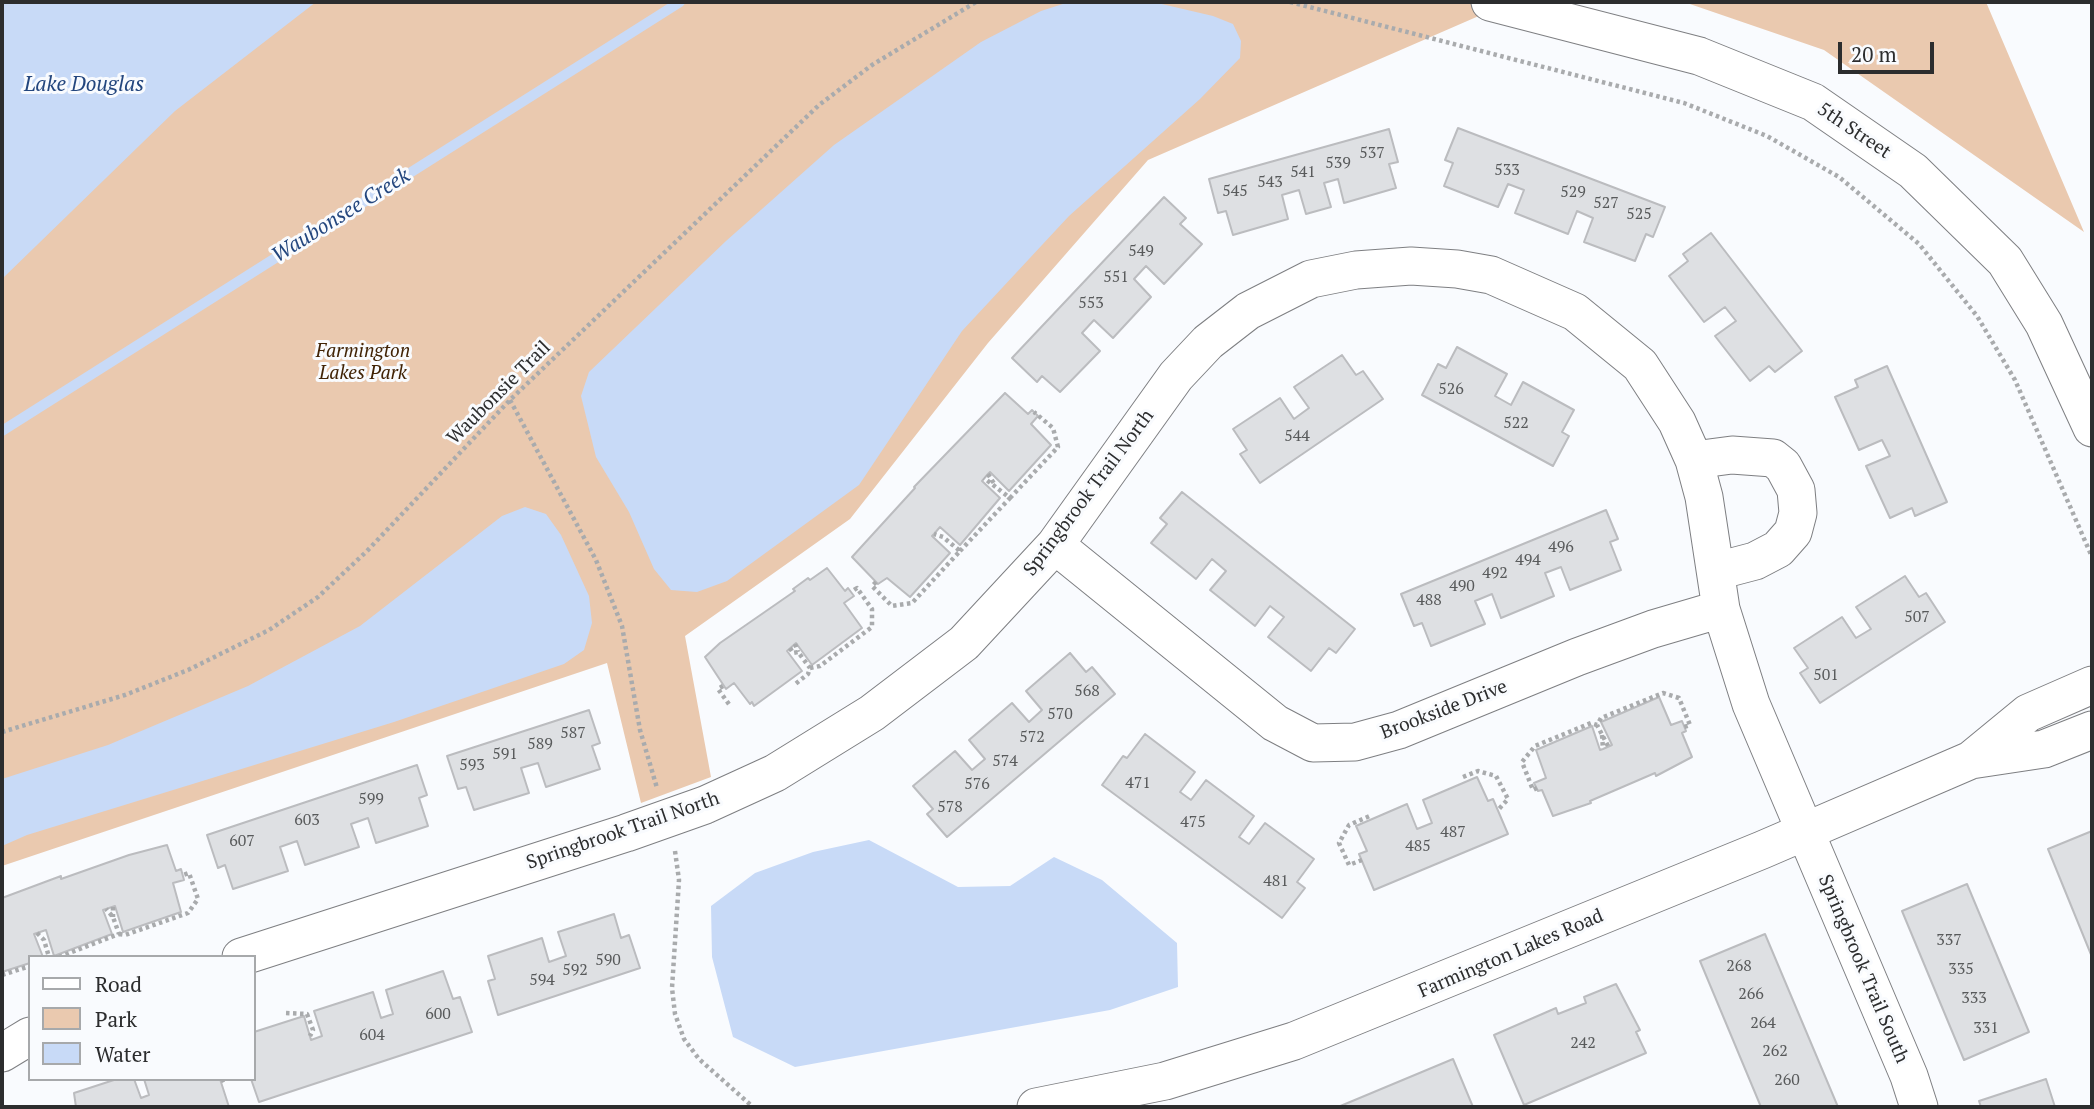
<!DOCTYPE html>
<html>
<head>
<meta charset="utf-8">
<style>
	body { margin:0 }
	#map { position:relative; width:2094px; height:1109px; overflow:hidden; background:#f9fbfe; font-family:"PT Serif",serif }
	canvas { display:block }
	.frame { position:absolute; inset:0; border:4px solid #2c2d2e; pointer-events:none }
	.legend { position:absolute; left:28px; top:955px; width:228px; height:126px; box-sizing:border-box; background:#f9fbfe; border:2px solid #a7a9ab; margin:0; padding:9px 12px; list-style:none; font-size:21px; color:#2c2d2e }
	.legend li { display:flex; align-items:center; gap:14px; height:35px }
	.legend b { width:35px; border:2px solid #a7a9ab }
	.scale { position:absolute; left:1838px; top:42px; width:96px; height:32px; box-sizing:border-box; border:4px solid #2c2d2e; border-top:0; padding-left:9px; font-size:21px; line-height:24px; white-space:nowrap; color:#2c2d2e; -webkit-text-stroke:5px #f9fbfe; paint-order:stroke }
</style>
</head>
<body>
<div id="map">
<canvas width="2094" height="1109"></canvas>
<div class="frame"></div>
<ul class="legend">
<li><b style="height:9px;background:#fff"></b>Road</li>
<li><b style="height:19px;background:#eac9af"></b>Park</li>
<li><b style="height:19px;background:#c8daf7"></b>Water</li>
</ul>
<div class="scale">20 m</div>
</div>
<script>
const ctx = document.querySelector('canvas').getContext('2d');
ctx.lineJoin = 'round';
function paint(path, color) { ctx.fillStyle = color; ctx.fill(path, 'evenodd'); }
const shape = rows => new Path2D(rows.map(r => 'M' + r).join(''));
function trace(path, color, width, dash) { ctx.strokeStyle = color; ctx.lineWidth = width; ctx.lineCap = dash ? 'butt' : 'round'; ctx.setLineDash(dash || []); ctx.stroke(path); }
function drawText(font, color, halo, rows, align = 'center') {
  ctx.font = font + ' "PT Serif",serif'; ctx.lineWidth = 6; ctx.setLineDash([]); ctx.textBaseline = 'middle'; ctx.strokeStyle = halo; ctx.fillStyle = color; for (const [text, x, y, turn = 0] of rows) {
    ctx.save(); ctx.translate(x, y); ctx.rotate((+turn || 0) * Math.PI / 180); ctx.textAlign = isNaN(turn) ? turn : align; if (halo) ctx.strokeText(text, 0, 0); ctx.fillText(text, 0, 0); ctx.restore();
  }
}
paint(shape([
	[2,2,1472,2,1504,5,1148,160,988,343,850,519,685,636,711,777,641,803,607,663,2,866],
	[1684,2,1986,2,2084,232,1824,50]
]), '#eac9af');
paint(shape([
	[2,2,316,2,175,111,2,279],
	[1069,2,1153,2,1213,16,1233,24,1241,41,1240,58,1200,99,1069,216,962,331,859,485,727,581,697,592,671,590,654,569,629,512,596,457,581,396,589,372,726,241,834,145,981,42,1041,11],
	[525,507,546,514,561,535,589,596,592,623,584,650,564,664,394,722,27,835,2,846,2,779,108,745,248,686,360,626,502,516],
	[869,840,958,887,1010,886,1054,857,1102,880,1177,943,1178,987,1110,1010,795,1067,733,1037,712,957,711,906,755,873,813,852]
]), '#c8daf7');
trace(shape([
	[2,431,680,2]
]), '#c8daf7', 10);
const building = shape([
	[1458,128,1665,207,1653,237,1646,234,1635,261,1584,242,1593,218,1577,211,1568,234,1515,213,1524,190,1508,184,1498,207,1444,186,1453,163,1445,160,1458,128],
	[1389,129,1398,162,1389,164,1396,188,1344,203,1338,179,1324,183,1331,207,1306,214,1299,190,1282,195,1288,219,1233,235,1226,211,1218,213,1209,179,1389,129],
	[1164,197,1186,218,1180,224,1202,244,1164,284,1146,266,1134,279,1151,297,1113,338,1094,320,1082,333,1100,351,1060,392,1042,376,1037,382,1012,358,1164,197],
	[1711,233,1802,351,1775,372,1769,366,1750,381,1715,336,1736,321,1725,307,1704,322,1669,276,1688,261,1683,254,1711,233],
	[1457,347,1507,374,1495,396,1511,405,1523,382,1574,410,1562,432,1569,436,1553,466,1422,395,1438,364,1446,368,1457,347],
	[1342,355,1356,375,1363,371,1383,399,1260,483,1240,454,1247,450,1233,429,1280,398,1294,419,1309,408,1294,387,1342,355],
	[1887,366,1947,502,1915,516,1912,508,1890,518,1866,466,1890,456,1882,440,1859,450,1835,397,1858,387,1855,380,1887,366],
	[1005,393,1028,414,1032,410,1038,416,1031,424,1051,445,1009,491,990,472,988,474,982,481,1000,498,960,545,940,527,934,534,932,536,950,553,910,597,887,578,878,584,852,557,915,488,914,487,1005,393],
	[1182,492,1355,629,1336,653,1329,648,1311,671,1268,637,1284,617,1270,606,1255,626,1210,590,1226,571,1212,559,1196,579,1151,543,1167,524,1160,518,1182,492],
	[1606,510,1618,539,1610,542,1621,570,1570,590,1561,567,1545,573,1554,596,1501,618,1492,594,1475,601,1485,624,1431,646,1422,623,1414,626,1401,594,1606,510],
	[827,568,845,591,848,588,854,596,844,603,862,628,812,665,796,643,787,651,802,671,754,706,752,702,750,704,734,683,726,689,705,657,720,643,795,591,793,589,808,578,810,580,827,568],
	[1905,576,1919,597,1926,593,1945,622,1820,703,1800,673,1808,668,1794,648,1842,617,1856,638,1871,629,1856,607,1905,576],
	[1070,653,1086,672,1092,667,1115,694,947,837,927,814,933,809,913,786,955,751,972,770,985,759,969,740,1012,703,1029,722,1042,710,1026,691,1070,653],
	[1659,697,1671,725,1682,721,1686,731,1682,733,1692,757,1656,776,1655,773,1590,801,1591,803,1553,816,1542,790,1538,791,1534,783,1546,778,1536,750,1592,726,1600,750,1603,749,1612,745,1601,722,1659,697],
	[589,710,600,743,592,746,600,769,546,787,538,763,521,768,529,793,474,810,466,787,458,789,447,756,589,710],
	[1145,734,1195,772,1180,792,1191,800,1206,780,1254,816,1239,837,1249,844,1265,823,1314,859,1297,882,1305,888,1282,918,1102,785,1123,756,1127,758,1145,734],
	[417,765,427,795,419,798,428,826,376,843,368,818,351,824,359,847,305,865,297,841,280,847,288,871,233,889,225,865,218,868,207,835,417,765],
	[1477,777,1488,801,1493,799,1508,834,1374,890,1359,854,1367,851,1356,826,1407,804,1417,829,1432,823,1423,800,1477,777],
	[2092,831,2092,957,2048,849,2092,831],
	[167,845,176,871,181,869,184,880,173,883,181,912,123,932,115,906,103,910,112,934,54,956,46,930,34,934,43,957,30,957,30,963,2,972,2,898,61,876,61,879,129,855,167,845],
	[1967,884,2029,1032,1964,1060,1902,911,1967,884],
	[614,914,621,938,629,935,640,968,498,1015,488,981,495,979,488,956,542,938,549,962,566,956,558,932,614,914],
	[1765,934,1838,1107,1761,1107,1700,961,1765,934],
	[443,971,453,999,460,997,472,1032,259,1102,251,1079,254,1079,255,1064,254,1032,304,1016,311,1040,322,1036,314,1011,373,992,381,1018,393,1014,386,990,443,971],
	[1616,984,1640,1030,1636,1032,1646,1053,1524,1105,1494,1035,1556,1008,1558,1014,1586,1003,1584,997,1616,984],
	[1453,1059,1473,1107,1338,1107,1453,1059],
	[117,1079,134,1079,141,1098,149,1095,144,1079,220,1079,229,1107,76,1107,74,1093,117,1079],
	[2046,1079,2055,1107,1981,1107,1979,1101,2046,1079]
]);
paint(building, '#dee0e3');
trace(building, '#bbbcbf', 2);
const minor = shape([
	[1490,2,1699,56,1813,102,1913,171,2005,261,2044,324,2092,428],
	[1694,460,1732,455,1773,458,1783,466,1796,490,1798,513,1793,532,1778,549,1755,561,1717,571],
	[1055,545,1275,723,1313,743,1355,742,1399,730,1577,657,1653,629,1721,609],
	[1972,759,2028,713,2092,685],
	[241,957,626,833,705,805,775,773,872,713,964,643,1055,545,1176,376,1208,342,1248,311,1311,279,1356,270,1411,266,1457,269,1491,275,1575,312,1640,365,1677,422,1694,460,1704,497,1721,609,1751,704,1909,1076,1919,1107],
	[2,1053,30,1036],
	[1036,1107,1165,1081,1294,1041,1762,850,1971,760,2044,749,2092,730]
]);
trace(minor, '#7e7f82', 39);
trace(shape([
	[1290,2,1684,103,1767,136,1839,177,1919,244,1977,316,2015,380,2092,557],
	[510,400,596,560,622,626,640,730,657,788],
	[988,474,995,485],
	[1010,498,1058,447,1053,428,1034,412],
	[960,551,1010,498,984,478],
	[876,582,872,586,892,606,912,603,960,551,943,537,934,534],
	[795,644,798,652],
	[790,648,793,653,798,652,810,668,808,674,794,685],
	[810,668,820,666,872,627,872,609,857,588,851,592],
	[723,686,718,689,731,707],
	[2,732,125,695,188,670,269,630,318,597,367,551,510,400,819,105,872,65,976,2],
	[1602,735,1603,749],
	[1608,746,1597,725,1601,718,1663,693,1679,698,1690,725,1684,727],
	[1463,777,1478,771,1496,776,1508,799,1498,810],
	[1537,788,1533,790,1522,762,1535,746,1591,723,1597,725],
	[675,851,679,880,672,988,675,1014,684,1039,699,1059,753,1107],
	[1362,860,1349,865,1339,843,1349,825,1372,815],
	[113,907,113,917],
	[37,933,44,940,49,957],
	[119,934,125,935,188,913,198,899,189,873,183,875],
	[59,957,119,934,113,917,106,909],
	[2,975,30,966],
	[286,1013,307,1014,313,1030,310,1036],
	[221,1081,225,1079]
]), '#a9abad', 4.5, [3.5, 3.5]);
trace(minor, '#fff', 37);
drawText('16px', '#585a5b', null, [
	["537",1372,153],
	["539",1338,163],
	["533",1507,170],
	["541",1303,172],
	["543",1270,182],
	["545",1235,191],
	["529",1573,192],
	["527",1606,203],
	["525",1639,214],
	["549",1141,251],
	["551",1116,277],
	["553",1091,303],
	["526",1451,389],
	["522",1516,423],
	["544",1297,436],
	["496",1561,547],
	["494",1528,560],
	["492",1495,573],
	["490",1462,586],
	["488",1429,600],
	["507",1917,617],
	["501",1826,675],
	["568",1087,691],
	["570",1060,714],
	["587",573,733],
	["572",1032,737],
	["589",540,744],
	["591",505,754],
	["574",1005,761],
	["593",472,765],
	["471",1138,783],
	["576",977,784],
	["599",371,799],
	["578",950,807],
	["603",307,820],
	["475",1193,822],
	["487",1453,832],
	["607",242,841],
	["485",1418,846],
	["481",1276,881],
	["337",1949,940],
	["590",608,960],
	["268",1739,966],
	["335",1961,969],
	["592",575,970],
	["594",542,980],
	["266",1751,994],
	["333",1974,998],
	["600",438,1014],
	["264",1763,1023],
	["331",1986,1028],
	["604",372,1035],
	["242",1583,1043],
	["262",1775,1051],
	["260",1787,1080]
]);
drawText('19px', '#2c2d2e', '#f9fbfe', [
	["5th Street",1854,131,34],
	["Waubonsie Trail",499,393,-45],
	["Springbrook Trail North",1089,493,-53],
	["Brookside Drive",1444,710,-21],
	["Springbrook Trail North",623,831,-19],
	["Farmington Lakes Road",1511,954,-23],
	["Springbrook Trail South",1863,969,67]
]);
drawText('italic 19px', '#412305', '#f9fbfe', [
	["Farmington",363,352],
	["Lakes Park",363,374]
]);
drawText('italic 21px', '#23467e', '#f9fbfe', [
	["Lake Douglas",84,85],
	["Waubonsee Creek",341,216,-32]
]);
</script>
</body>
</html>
